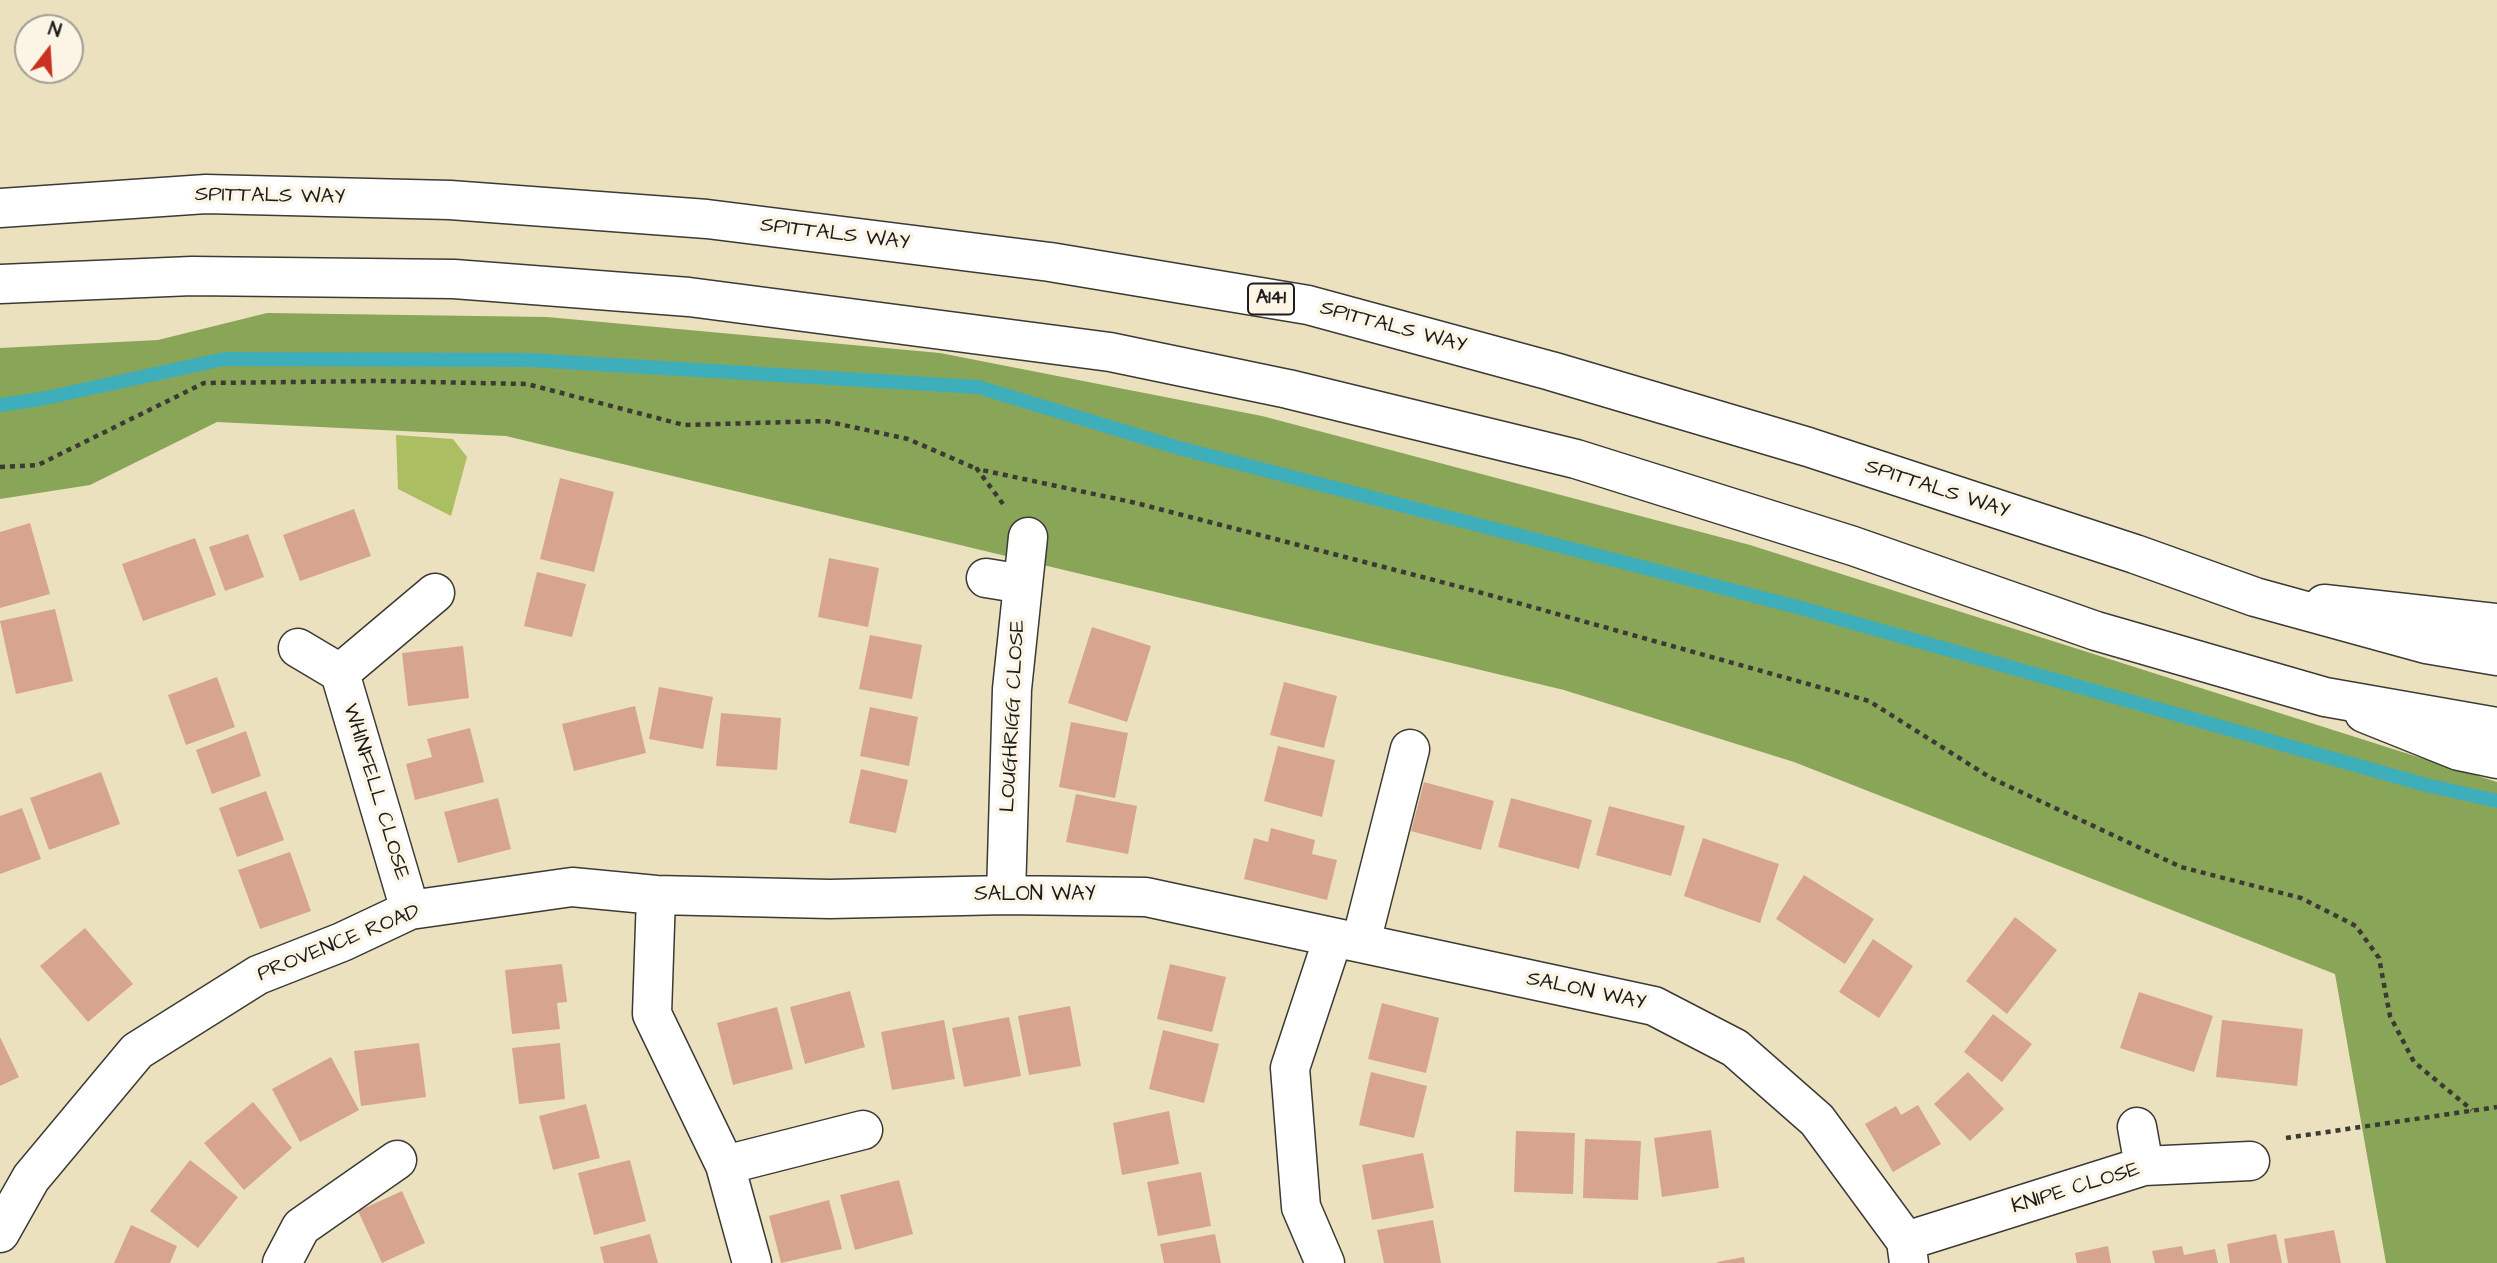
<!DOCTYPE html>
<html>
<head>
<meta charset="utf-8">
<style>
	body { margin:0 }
	#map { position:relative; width:2497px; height:1263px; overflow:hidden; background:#ebe1be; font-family:"Architects Daughter",sans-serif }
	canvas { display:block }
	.north { position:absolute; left:14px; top:14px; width:70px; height:70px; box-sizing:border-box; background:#fcf5e5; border:2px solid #a29e95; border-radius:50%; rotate:17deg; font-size:19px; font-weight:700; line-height:28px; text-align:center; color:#1c1c1c }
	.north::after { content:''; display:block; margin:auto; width:24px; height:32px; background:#c8321e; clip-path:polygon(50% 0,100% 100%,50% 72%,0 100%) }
</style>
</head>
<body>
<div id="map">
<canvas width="2497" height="1263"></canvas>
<div class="north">N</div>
</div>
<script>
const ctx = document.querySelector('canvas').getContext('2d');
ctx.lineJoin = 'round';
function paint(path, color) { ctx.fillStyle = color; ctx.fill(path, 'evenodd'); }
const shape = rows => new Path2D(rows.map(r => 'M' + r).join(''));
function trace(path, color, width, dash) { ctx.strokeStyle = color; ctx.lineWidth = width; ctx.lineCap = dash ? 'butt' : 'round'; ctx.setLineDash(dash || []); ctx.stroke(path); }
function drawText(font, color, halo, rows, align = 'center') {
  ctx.font = font + ' "Architects Daughter",sans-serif'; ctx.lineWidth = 7; ctx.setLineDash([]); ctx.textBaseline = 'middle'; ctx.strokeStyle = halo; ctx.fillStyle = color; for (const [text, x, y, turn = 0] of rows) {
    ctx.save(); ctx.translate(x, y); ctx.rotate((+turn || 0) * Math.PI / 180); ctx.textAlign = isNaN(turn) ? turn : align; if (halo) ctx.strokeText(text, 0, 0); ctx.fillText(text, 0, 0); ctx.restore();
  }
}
paint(shape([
	[396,435,453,439,467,457,451,516,398,489]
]), '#acbe62');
paint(shape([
	[267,313,547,317,940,353,1262,416,1750,545,2497,782,2497,1263,2386,1263,2335,974,1794,762,1564,690,506,436,217,422,90,485,0,499,0,348,158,340]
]), '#89a558');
trace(shape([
	[0,405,41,399,224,359,530,360,978,387,1179,448,1801,608,2426,785,2497,801]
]), '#3eaeba', 14);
paint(shape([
	[560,478,614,492,594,572,540,559],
	[354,509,371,556,300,581,283,535],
	[30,523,50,594,0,608,0,532],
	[248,534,264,577,225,591,209,547],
	[195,538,216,595,143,621,122,564],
	[829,558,879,568,868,627,818,617],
	[537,572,586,584,572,637,524,626],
	[55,609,73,681,16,694,0,621],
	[1092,627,1151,646,1127,722,1068,703],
	[870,635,922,645,912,699,859,689],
	[463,646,469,698,408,706,402,653],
	[217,677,235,727,186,745,168,695],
	[1284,682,1337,696,1324,748,1270,735],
	[659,687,713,697,703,749,649,739],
	[635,706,646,753,574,771,562,724],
	[870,707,918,717,909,766,860,756],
	[721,713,781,718,777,770,716,766],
	[1071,722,1128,733,1115,798,1059,787],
	[470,728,484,782,415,800,406,764,432,757,427,739],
	[246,731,261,776,212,794,196,750],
	[1278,746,1335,760,1322,817,1264,801],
	[861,769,908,780,896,833,849,823],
	[101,772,120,824,49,850,30,798],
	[1424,782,1494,801,1481,850,1411,831],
	[266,791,284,840,237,857,219,808],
	[1076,794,1137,806,1128,854,1066,842],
	[498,798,511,849,458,863,444,812],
	[1511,798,1592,820,1579,869,1498,847],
	[1609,806,1685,826,1671,876,1596,855],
	[22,808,41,859,0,874,0,816],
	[1271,828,1315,840,1312,854,1337,860,1327,900,1244,879,1254,838,1268,842],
	[1703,838,1779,864,1760,923,1684,896],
	[290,852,311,911,260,929,238,870],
	[1804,875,1874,919,1845,964,1776,919],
	[2015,917,2057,950,2007,1014,1966,981],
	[85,928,133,984,88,1022,40,966],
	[1873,939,1913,966,1879,1018,1839,992],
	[562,964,567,1002,557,1003,560,1029,512,1034,505,970],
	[1170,964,1226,977,1212,1032,1157,1019],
	[850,991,865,1047,805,1064,790,1007],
	[2139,992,2213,1016,2194,1072,2120,1048],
	[1382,1003,1439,1018,1426,1073,1368,1059],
	[1070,1006,1081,1066,1029,1075,1018,1016],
	[777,1007,793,1069,733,1085,717,1023],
	[1993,1014,2032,1044,2002,1082,1964,1052],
	[1009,1017,1021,1076,964,1087,952,1028],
	[944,1020,955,1079,892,1090,881,1032],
	[2222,1020,2303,1029,2297,1086,2216,1077],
	[1163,1030,1219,1044,1204,1103,1149,1089],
	[0,1037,19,1077,0,1086],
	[419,1043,426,1097,361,1106,354,1051],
	[560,1043,565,1099,519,1104,512,1048],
	[331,1057,359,1110,300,1142,272,1089],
	[1371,1072,1427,1086,1414,1138,1359,1125],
	[1968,1072,2004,1109,1970,1141,1934,1104],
	[253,1102,292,1148,244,1190,204,1143],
	[586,1104,600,1158,553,1170,539,1116],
	[1918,1105,1941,1144,1893,1172,1865,1124,1896,1106,1901,1115],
	[1169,1111,1179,1164,1122,1175,1113,1123],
	[1711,1130,1719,1188,1662,1197,1654,1138],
	[1516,1131,1575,1133,1573,1194,1514,1192],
	[1585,1139,1641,1141,1638,1200,1583,1198],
	[1423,1153,1434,1208,1372,1220,1362,1165],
	[190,1160,238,1197,198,1248,150,1211],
	[630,1160,646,1221,594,1235,578,1173],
	[1201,1172,1211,1226,1158,1236,1147,1182],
	[899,1180,913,1234,855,1250,840,1195],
	[402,1191,425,1243,382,1263,358,1211],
	[829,1200,842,1249,781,1263,769,1216],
	[1433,1220,1441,1263,1384,1263,1377,1230],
	[131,1225,177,1246,170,1263,114,1263],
	[2334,1230,2341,1263,2288,1263,2284,1239],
	[650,1234,658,1263,604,1263,600,1247],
	[1215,1234,1221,1263,1164,1263,1160,1244],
	[2276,1234,2282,1263,2230,1263,2227,1244],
	[2108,1246,2111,1263,2077,1263,2075,1253],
	[2182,1246,2184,1255,2215,1249,2218,1263,2155,1263,2152,1251],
	[1744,1257,1745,1263,1717,1263,1717,1262]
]), '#d7a58e');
const minor = shape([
	[986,578,1023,584],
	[2324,604,2497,623],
	[298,648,340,673,435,593],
	[340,673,410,910],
	[656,895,652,1014,725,1165,752,1263],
	[1006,895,1012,689,1028,537],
	[1361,942,1410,749],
	[2137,1127,2144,1166],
	[725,1165,863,1130],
	[0,1233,31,1178,137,1051,258,975,342,942,410,910,572,887,656,895,830,899,1006,895,1146,897,1654,1006,1735,1048,1817,1120,1906,1241,1909,1263],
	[1906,1241,2144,1166,2250,1161],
	[282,1263,301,1227,397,1160],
	[1325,1263,1301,1207,1290,1068,1333,938]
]);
const major = shape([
	[2364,713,2459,751,2497,759]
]);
const highway = shape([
	[0,208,206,194,450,200,707,219,1050,262,1308,305,1551,371,1808,447,2135,554,2255,597,2426,644,2497,656],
	[0,284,192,276,454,279,689,297,1110,352,1288,389,1576,459,1853,546,2096,631,2325,697,2497,727]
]);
trace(minor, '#3b3a34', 41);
trace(major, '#3b3a34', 41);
trace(highway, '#3b3a34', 41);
trace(shape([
	[0,467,38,465,204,383,380,381,527,384,684,425,825,421,908,439,977,469],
	[1003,504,977,469,1136,503,1457,586,1869,701,1991,778,2181,867,2301,898,2356,926,2379,958,2390,1016,2414,1062,2472,1110],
	[2286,1138,2497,1107]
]), '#3b3a34', 4.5, [5, 5]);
trace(minor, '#fff', 38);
trace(major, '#fff', 38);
trace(highway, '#fff', 38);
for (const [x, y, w] of [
	[1271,299,46]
]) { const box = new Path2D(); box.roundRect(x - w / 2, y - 15.5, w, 31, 5); ctx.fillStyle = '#fcf5e5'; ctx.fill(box); trace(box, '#1c1c1c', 2); }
drawText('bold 19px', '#1c1c1c', null, [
	["A141",1271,299]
]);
drawText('21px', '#1c1c1c', '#fcf5e5', [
	["SPITTALS WAY",270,197,1],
	["SPITTALS WAY",835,235,7],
	["SPITTALS WAY",1393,328,15],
	["SPITTALS WAY",1937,490,18],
	["LOUGHRIGG CLOSE",1014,716,-87],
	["WHINFELL CLOSE",375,792,73],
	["SALON WAY",1035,896],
	["PROVENCE ROAD",339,944,-22],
	["SALON WAY",1586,992,12],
	["KNIPE CLOSE",2076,1189,-17]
]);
</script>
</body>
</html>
